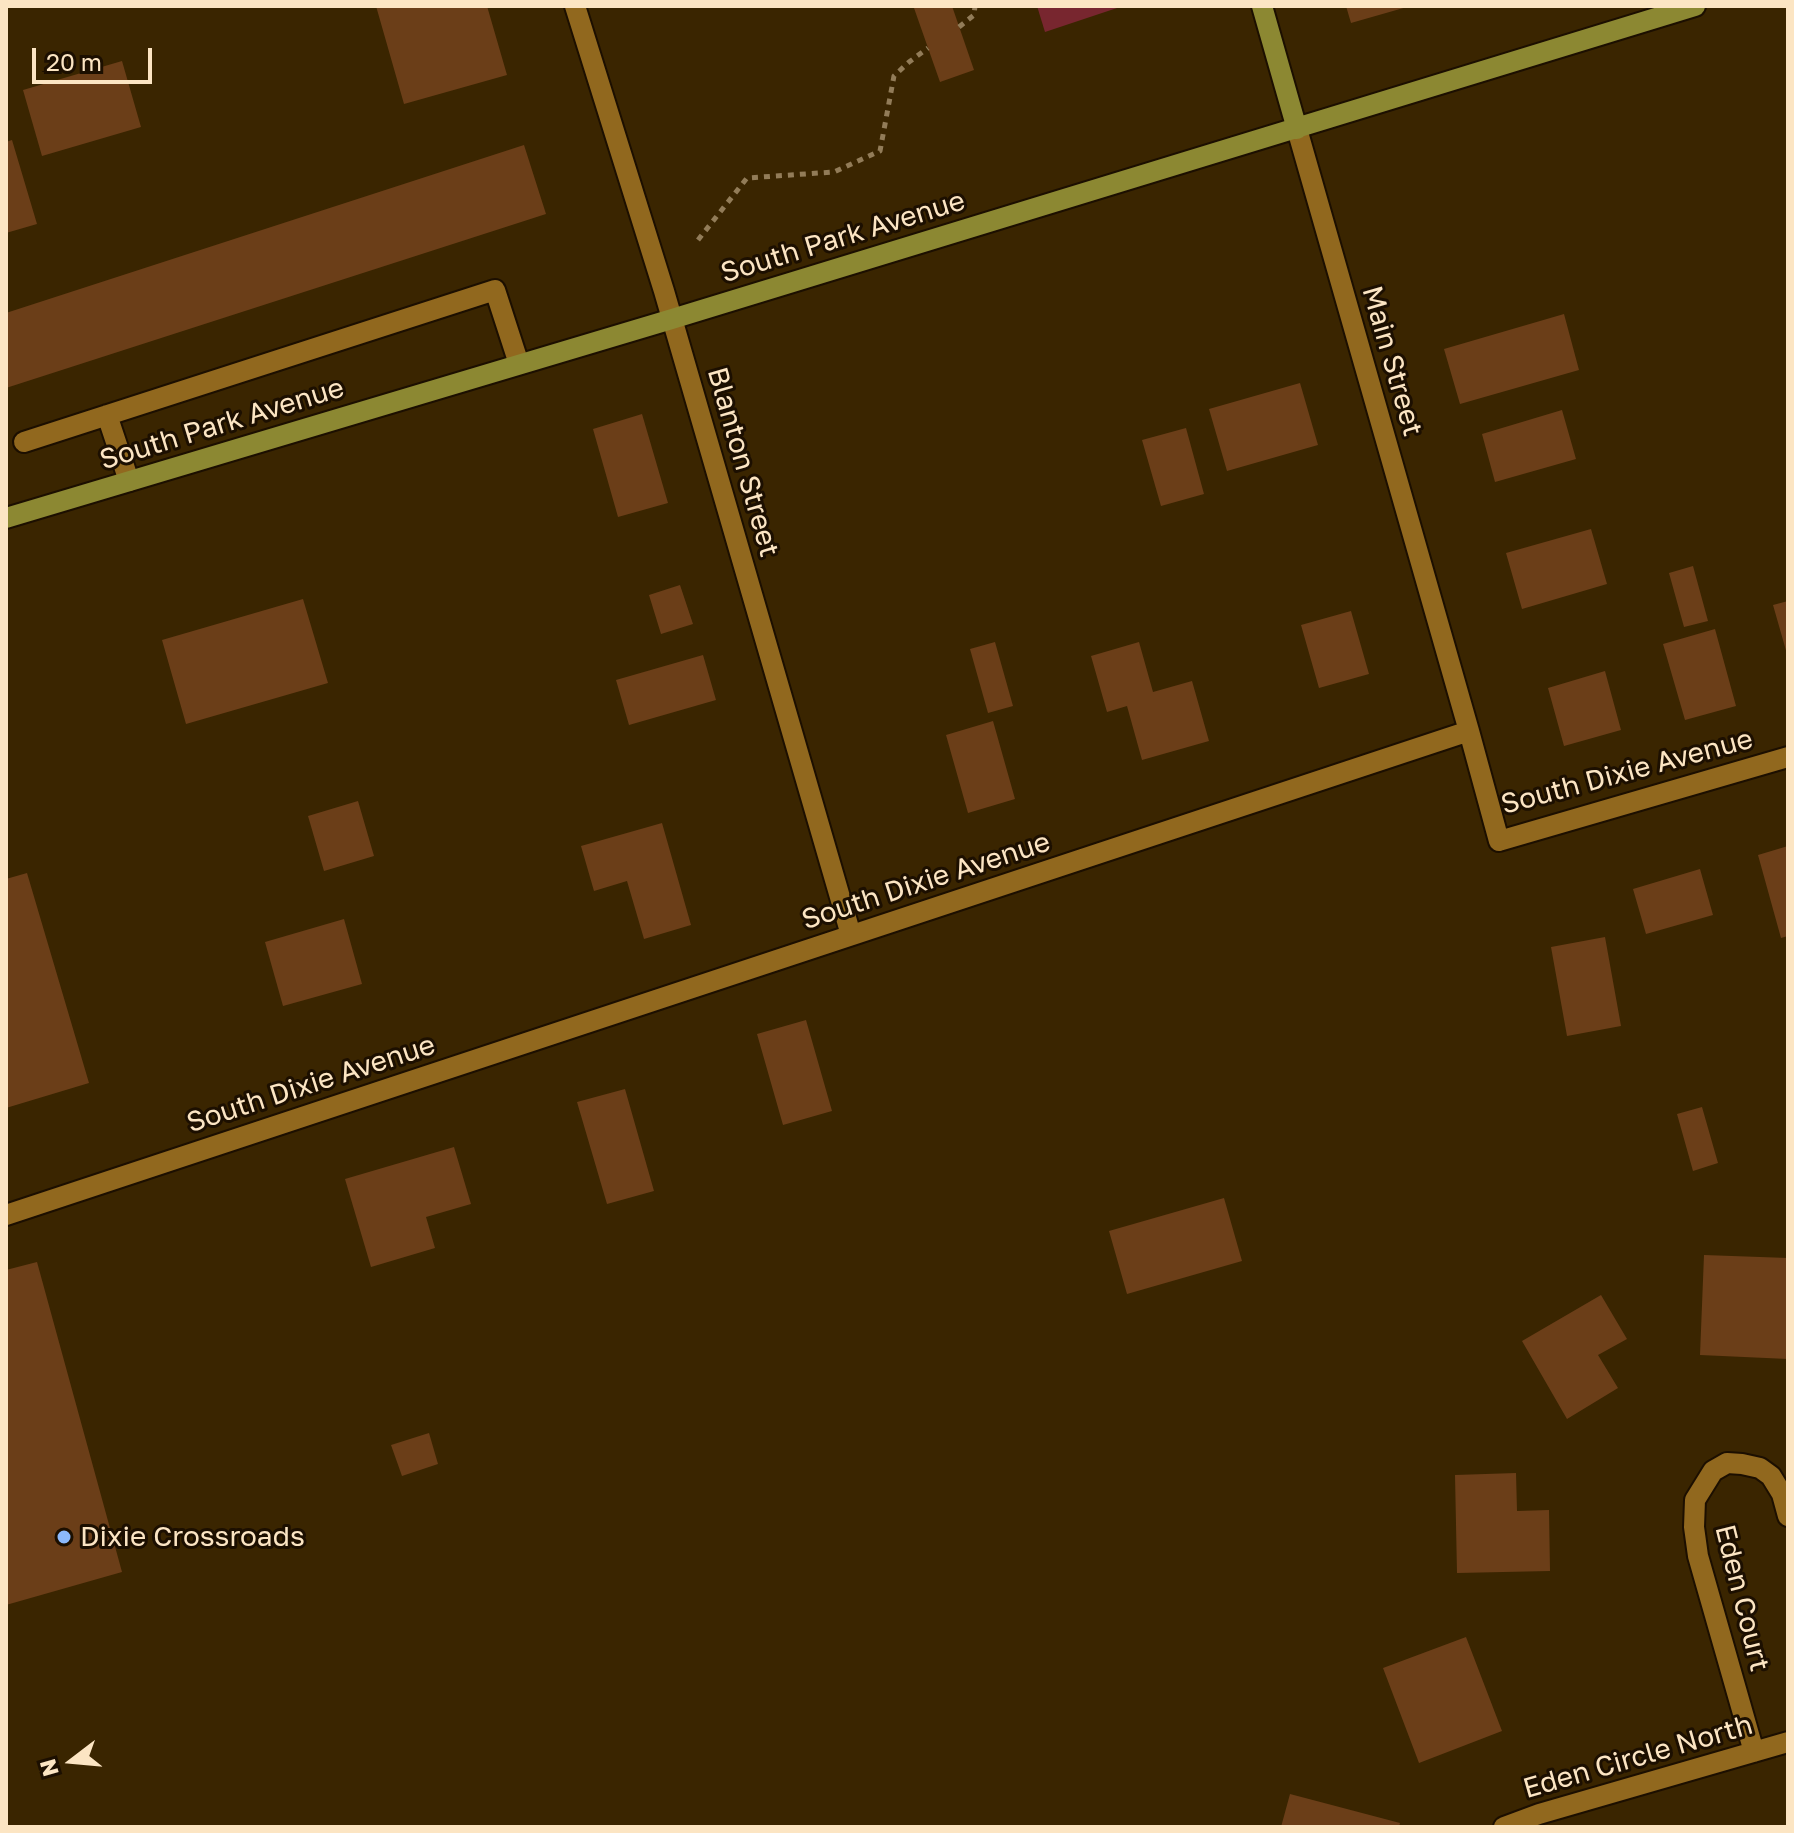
<!DOCTYPE html>
<html>
<head>
<meta charset="utf-8">
<style>
	body { margin:0 }
	#map { position:relative; width:1794px; height:1833px; overflow:hidden; background:#3a2500; font-family:"Golos Text",sans-serif }
	canvas { display:block }
	.frame { position:absolute; inset:0; border:8px solid #fce5c3; pointer-events:none }
	.north { position:absolute; left:32px; top:1721px; width:80px; height:80px; -webkit-text-stroke:6px #1c0f00; paint-order:stroke; rotate:254deg; font-size:22px; font-weight:700; line-height:32px; text-align:center; color:#fce5c3 }
	.north::after { content:''; display:block; margin:auto; width:28px; height:36px; background:#fce5c3; clip-path:polygon(50% 0,100% 100%,50% 72%,0 100%) }
	.scale { position:absolute; left:32px; top:48px; width:120px; height:36px; box-sizing:border-box; border:4px solid #fce5c3; border-top:0; padding-left:10px; font-size:24px; line-height:28px; white-space:nowrap; color:#fce5c3; -webkit-text-stroke:6px #1c0f00; paint-order:stroke }
</style>
</head>
<body>
<div id="map">
<canvas width="1794" height="1833"></canvas>
<div class="frame"></div>
<div class="north">N</div>
<div class="scale">20 m</div>
</div>
<script>
const ctx = document.querySelector('canvas').getContext('2d');
ctx.lineJoin = 'round';
function paint(path, color) { ctx.fillStyle = color; ctx.fill(path, 'evenodd'); }
const shape = rows => new Path2D(rows.map(r => 'M' + r).join(''));
function trace(path, color, width, dash) { ctx.strokeStyle = color; ctx.lineWidth = width; ctx.lineCap = dash ? 'butt' : 'round'; ctx.setLineDash(dash || []); ctx.stroke(path); }
function drawText(font, color, halo, rows, align = 'center') {
  ctx.font = font + ' "Golos Text",sans-serif'; ctx.lineWidth = 6; ctx.setLineDash([]); ctx.textBaseline = 'middle'; ctx.strokeStyle = halo; ctx.fillStyle = color; for (const [text, x, y, turn = 0] of rows) {
    ctx.save(); ctx.translate(x, y); ctx.rotate((+turn || 0) * Math.PI / 180); ctx.textAlign = isNaN(turn) ? turn : align; if (halo) ctx.strokeText(text, 0, 0); ctx.fillText(text, 0, 0); ctx.restore();
  }
}
paint(shape([
	[1037,6,1123,6,1045,32]
]), '#78262f');
paint(shape([
	[376,6,487,6,507,75,404,104],
	[918,6,952,6,974,70,940,82,914,8],
	[1346,6,1406,6,1407,7,1351,23],
	[122,61,141,127,42,156,23,90],
	[12,140,37,224,6,233,6,142],
	[524,145,546,214,6,388,6,313],
	[1564,314,1579,370,1460,404,1444,349],
	[1300,383,1318,445,1227,471,1209,409],
	[1562,410,1576,459,1495,482,1482,434],
	[642,414,668,503,618,517,593,429],
	[1186,428,1204,494,1161,506,1142,440],
	[1591,529,1607,584,1522,609,1506,553],
	[1693,566,1708,621,1684,627,1669,573],
	[680,585,693,624,661,634,649,595],
	[303,599,328,683,186,724,162,640],
	[1788,601,1788,654,1787,654,1773,605],
	[1351,611,1369,674,1319,688,1301,625],
	[1715,629,1736,706,1685,720,1663,644],
	[995,642,1013,706,988,713,970,649],
	[1139,642,1153,692,1192,681,1209,741,1142,760,1127,706,1107,712,1091,656],
	[703,655,716,700,629,725,616,680],
	[1605,671,1621,730,1564,746,1548,688],
	[993,721,1015,799,968,813,946,735],
	[358,801,374,856,324,871,308,816],
	[662,823,691,925,644,939,627,881,594,891,581,846],
	[1788,846,1788,936,1781,938,1758,855],
	[1700,869,1713,915,1646,934,1633,889],
	[27,873,89,1083,6,1108,6,879],
	[344,919,362,984,283,1006,265,942],
	[1605,937,1621,1026,1567,1036,1551,947],
	[806,1020,832,1111,783,1125,757,1034],
	[625,1089,654,1191,607,1204,577,1102],
	[1702,1107,1718,1163,1693,1171,1677,1114],
	[454,1147,471,1204,426,1217,435,1248,371,1267,345,1179],
	[1224,1198,1242,1261,1127,1294,1109,1231],
	[1704,1255,1788,1258,1788,1359,1700,1355],
	[37,1262,122,1572,6,1605,6,1270],
	[1601,1295,1627,1339,1598,1355,1618,1388,1567,1419,1522,1341],
	[429,1433,438,1464,402,1476,391,1445],
	[1516,1473,1517,1511,1549,1510,1550,1571,1457,1573,1455,1475],
	[1466,1637,1502,1731,1419,1763,1383,1668],
	[1290,1794,1400,1823,1399,1827,1281,1827]
]), '#6b3e18');
const lane = shape([
	[107,415,129,481],
	[24,442,495,290,519,364]
]);
const street = shape([
	[575,6,664,291,851,935],
	[1297,129,1469,731,1499,841,1788,757],
	[6,1215,1469,731],
	[1754,1752,1698,1556,1694,1527,1695,1500,1713,1471,1727,1463,1742,1464,1760,1468,1771,1476,1782,1494,1788,1516],
	[1504,1827,1539,1814,1788,1742]
]);
const secondary = shape([
	[1262,6,1297,129],
	[6,518,672,319,1695,6]
]);
trace(lane, '#1c0f00', 24);
trace(street, '#1c0f00', 24);
trace(secondary, '#1c0f00', 24);
trace(shape([
	[959,27,974,15,975,6],
	[698,240,747,178,834,172,880,151,894,76,909,62,928,48]
]), '#927c58', 5, [6, 6]);
trace(lane, '#91681e', 20);
trace(street, '#91681e', 20);
trace(secondary, '#8c8832', 20);
for (const [x, y, r, color] of [
	[64,1537,8,"#8cb9fc"]
]) { const dot = new Path2D(); dot.arc(x, y, r, 0, 2 * Math.PI); ctx.fillStyle = color; ctx.fill(dot); trace(dot, '#1c0f00', 3); }
drawText('28px', '#fce5c3', '#1c0f00', [
	["South Park Avenue",843,237,-17],
	["Main Street",1392,361,74],
	["South Park Avenue",222,424,-17],
	["Blanton Street",743,462,74],
	["South Dixie Avenue",1627,772,-15],
	["South Dixie Avenue",926,881,-18],
	["South Dixie Avenue",311,1084,-18],
	["Eden Court",1742,1598,76],
	["Eden Circle North",1638,1757,-16]
]);
drawText('28px', '#fce5c3', '#1c0f00', [
	["Dixie Crossroads",80,1537]
], 'left');
</script>
</body>
</html>
